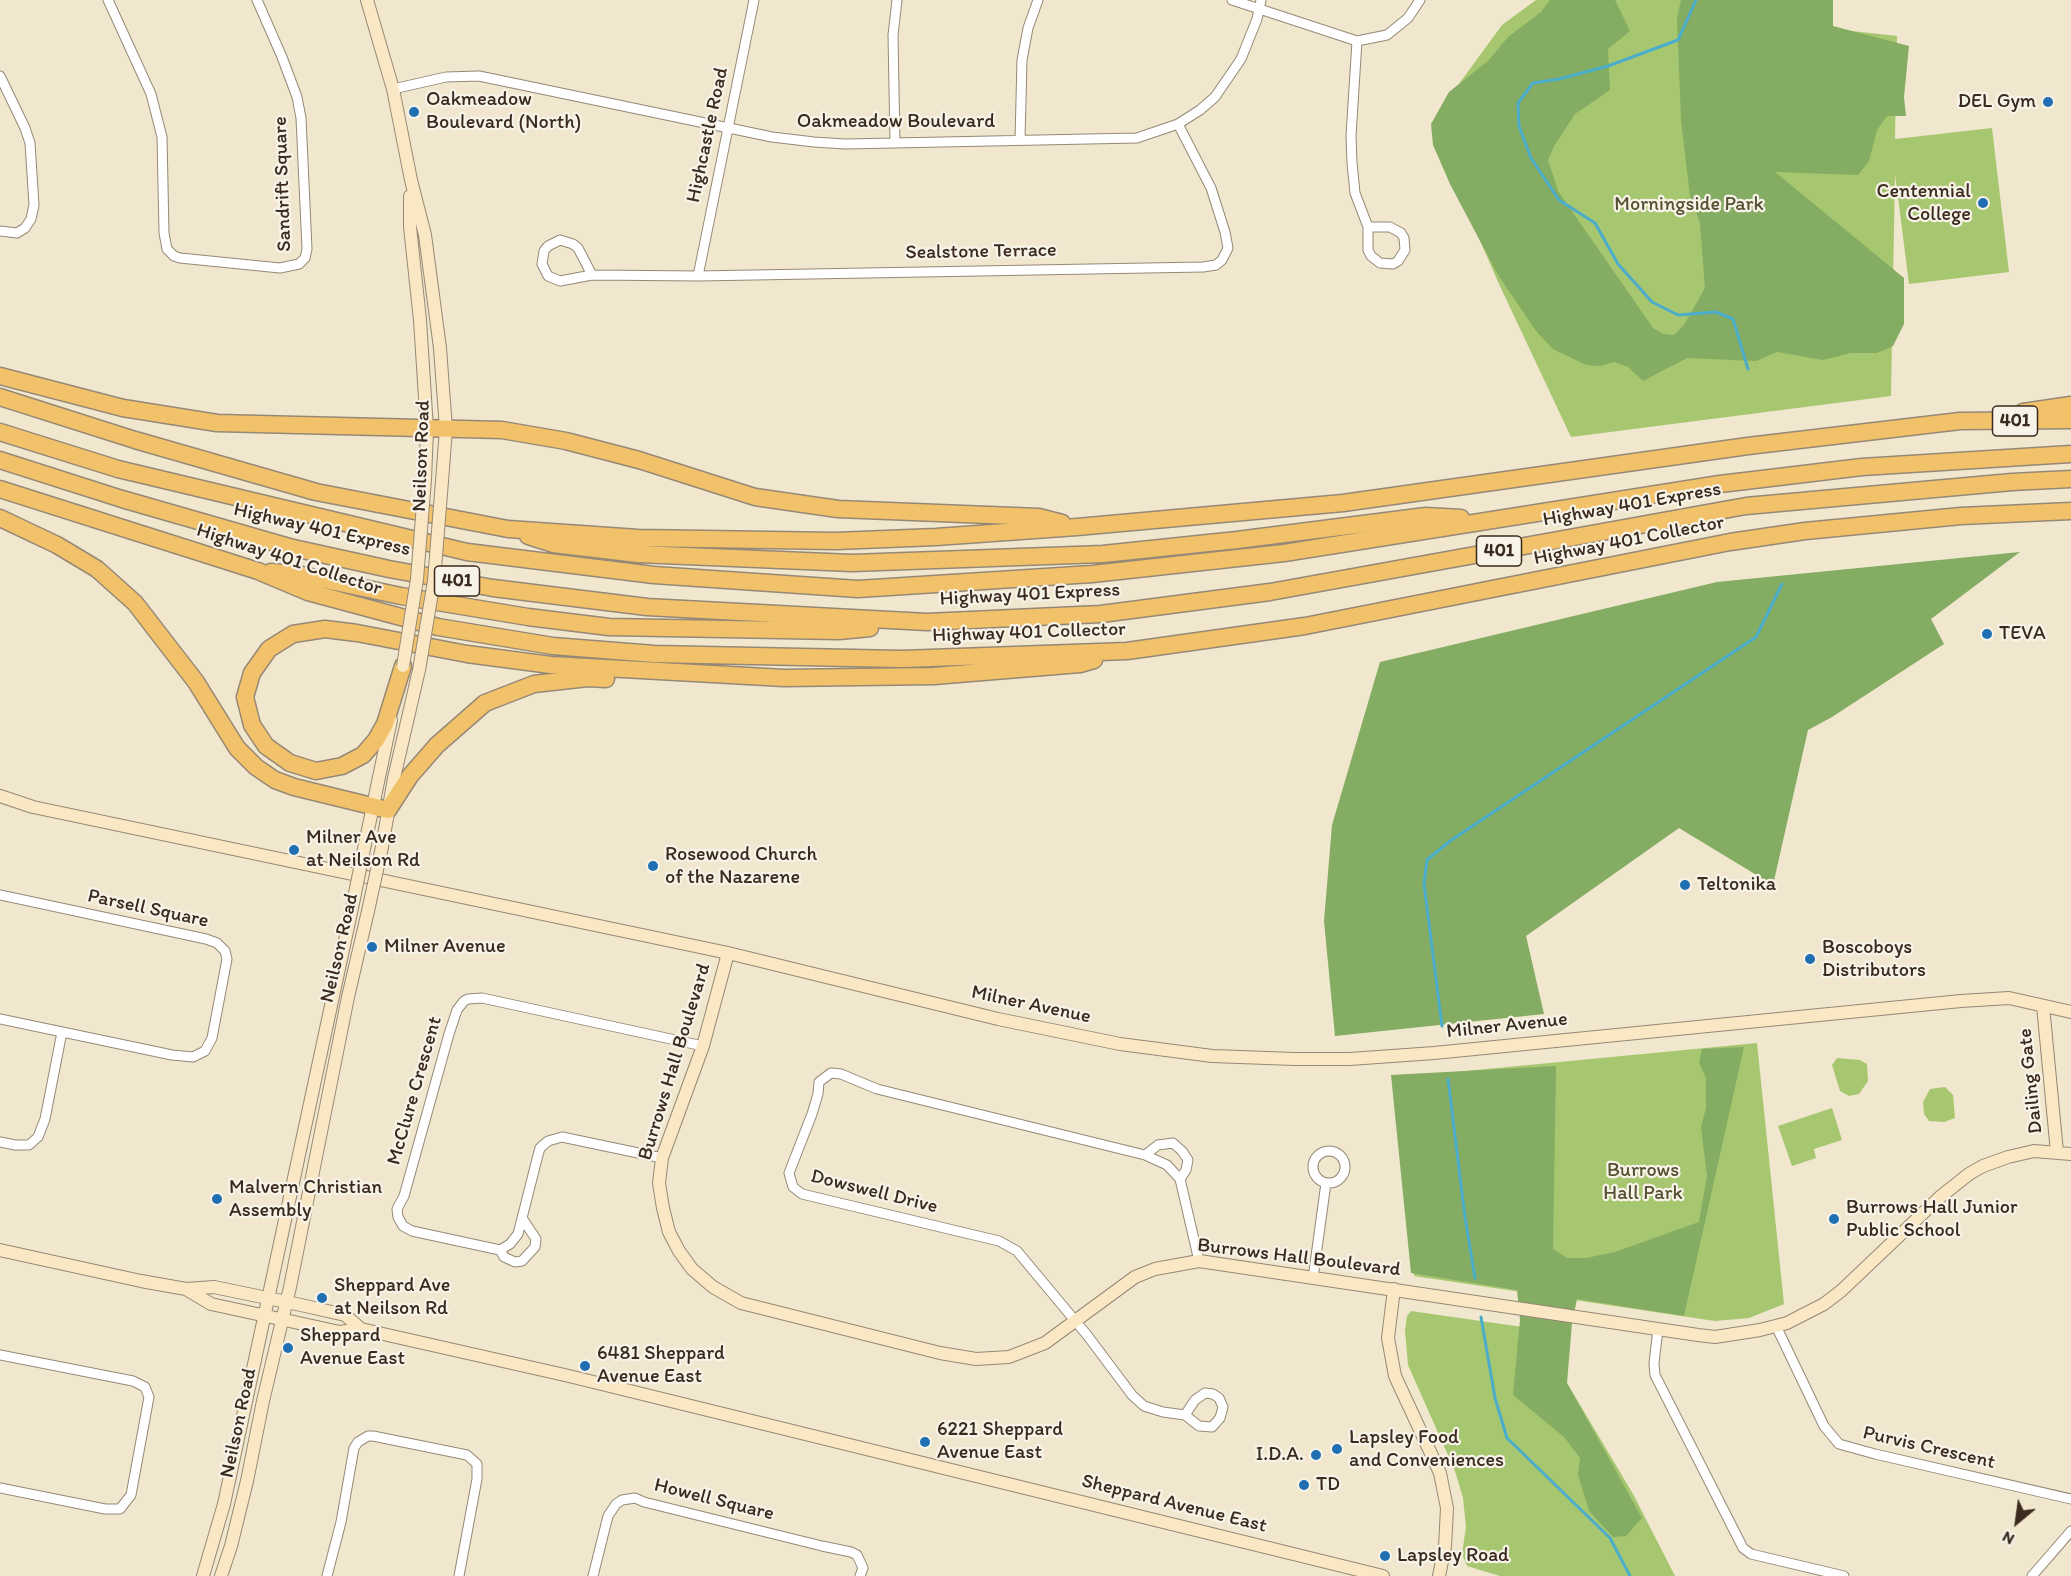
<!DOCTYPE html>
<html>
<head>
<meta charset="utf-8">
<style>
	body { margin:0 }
	#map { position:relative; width:2071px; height:1576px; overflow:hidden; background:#f0e7ce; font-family:Itim,sans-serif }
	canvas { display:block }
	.north { position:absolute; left:1987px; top:1492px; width:60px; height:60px; -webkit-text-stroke:4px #f7f3e8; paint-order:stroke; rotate:209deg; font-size:16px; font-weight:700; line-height:24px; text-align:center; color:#3b2a1e }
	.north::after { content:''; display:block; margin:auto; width:21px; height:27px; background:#3b2a1e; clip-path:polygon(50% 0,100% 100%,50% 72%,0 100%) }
</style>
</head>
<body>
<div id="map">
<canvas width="2071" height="1576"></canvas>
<div class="north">N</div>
</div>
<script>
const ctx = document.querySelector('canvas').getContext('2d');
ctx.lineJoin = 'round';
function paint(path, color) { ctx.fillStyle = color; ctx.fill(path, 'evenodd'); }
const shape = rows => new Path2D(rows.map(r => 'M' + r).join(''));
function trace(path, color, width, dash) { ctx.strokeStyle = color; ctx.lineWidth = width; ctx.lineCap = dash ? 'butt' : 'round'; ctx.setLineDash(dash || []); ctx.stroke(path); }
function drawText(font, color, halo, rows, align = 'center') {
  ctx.font = font + ' Itim,sans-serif'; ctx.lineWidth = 4.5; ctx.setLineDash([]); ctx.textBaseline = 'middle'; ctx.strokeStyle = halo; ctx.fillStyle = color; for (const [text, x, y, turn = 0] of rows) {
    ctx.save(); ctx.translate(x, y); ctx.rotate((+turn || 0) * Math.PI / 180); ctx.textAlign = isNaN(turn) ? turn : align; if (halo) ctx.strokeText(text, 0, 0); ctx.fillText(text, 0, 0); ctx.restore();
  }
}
paint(shape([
	[1536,0,1827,0,1824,28,1897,36,1895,139,1992,128,2009,272,1909,284,1895,174,1891,396,1571,437,1499,284,1449,170,1445,103,1502,25],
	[1757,1043,1784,1304,1749,1318,1715,1321,1414,1276,1411,1130,1435,1074],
	[1837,1058,1860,1060,1867,1064,1868,1081,1859,1094,1849,1096,1840,1091,1832,1065],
	[1945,1087,1953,1095,1955,1118,1944,1122,1929,1121,1924,1114,1923,1102,1930,1089],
	[1832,1108,1842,1140,1814,1149,1816,1158,1792,1166,1778,1126],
	[1411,1311,1544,1330,1567,1383,1633,1494,1675,1576,1500,1576,1467,1566,1462,1554,1466,1527,1463,1498,1455,1471,1408,1365,1405,1330,1407,1316]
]), '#a6c76f');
paint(shape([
	[1550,0,1615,0,1630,31,1608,49,1610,90,1575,114,1554,146,1548,160,1558,191,1653,328,1663,334,1674,335,1684,325,1705,288,1700,223,1690,196,1681,120,1677,18,1681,0,1833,0,1833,26,1909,46,1904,97,1906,116,1887,116,1877,130,1869,161,1858,175,1775,172,1904,278,1904,324,1893,346,1877,353,1851,353,1823,360,1777,352,1756,361,1687,358,1643,381,1628,367,1614,362,1600,366,1586,365,1553,349,1536,331,1498,275,1450,184,1433,145,1431,124,1449,92,1488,61,1508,37,1541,12],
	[2020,552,1931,619,1944,644,1832,717,1808,730,1773,885,1679,828,1526,936,1544,1014,1335,1036,1324,921,1332,825,1380,662,1717,582],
	[1744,1047,1684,1316,1577,1299,1572,1323,1567,1383,1642,1518,1626,1536,1613,1537,1589,1511,1578,1475,1580,1458,1564,1437,1513,1395,1520,1320,1517,1290,1411,1273,1391,1075,1556,1066,1553,1249,1567,1258,1586,1258,1615,1252,1699,1222,1707,1176,1701,1127,1706,1108,1706,1078,1699,1062,1702,1049]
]), '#84ac62');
trace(shape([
	[1696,0,1678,40,1608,66,1559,79,1533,83,1518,103,1519,126,1531,158,1559,200,1595,223,1618,264,1652,302,1678,315,1716,312,1733,319,1748,369],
	[1442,1026,1424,884,1427,860,1450,841,1756,637,1782,584],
	[1448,1079,1465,1217,1475,1278],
	[1481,1317,1495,1398,1507,1438,1610,1538,1630,1576]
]), '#4cadcb', 3);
const street = shape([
	[108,0,151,94,162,137,164,233,167,249,174,256,180,258,280,268,299,264,305,258,307,249,301,118,297,97,282,57,257,0],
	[1232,0,1357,41,1387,35,1408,18,1420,0],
	[1357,41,1351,136,1352,163,1355,193,1368,227],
	[0,76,25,128,30,143,34,205,31,219,25,228,17,233,0,231],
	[393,89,446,77,479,76,772,137,814,142,845,144,1137,138,1178,124,1200,110,1215,97,1241,59,1257,19,1261,0],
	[1020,140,1022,60,1028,28,1038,0],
	[895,143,893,35,897,0],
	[1368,227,1390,227,1401,233,1404,238,1405,250,1398,261,1393,264,1380,263,1371,256,1368,250,1368,227],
	[560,240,573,244,578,248,592,275,560,281,548,276,542,264,544,251,548,246,560,240],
	[592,275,698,276,1203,267,1216,265,1222,260,1228,248,1225,232,1211,188,1178,124],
	[698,276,754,0],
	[0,895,206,939,217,943,225,951,227,959,212,1038,205,1051,193,1057,172,1055,0,1019],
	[0,1142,15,1145,29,1145,38,1137,45,1119,62,1032],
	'1313 1167a16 16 0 1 1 32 0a16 16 0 1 1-32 0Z',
	[1145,1155,1158,1145,1173,1143,1182,1151,1188,1160,1186,1170,1180,1179],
	[662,1158,562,1137,548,1141,540,1148,538,1155,518,1234,510,1244,500,1250,412,1231,403,1226,398,1217,397,1209,404,1196,449,1034,457,1010,464,1001,468,999,482,998,703,1046],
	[500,1250,504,1257,515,1262,522,1261,535,1247,536,1239,522,1218],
	[1313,1278,1326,1183],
	[1776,1326,1824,1426,1839,1444,1875,1454,2071,1499],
	[1658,1329,1654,1363,1655,1375,1743,1548,1751,1554,1844,1576],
	[0,1355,133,1381,145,1387,149,1397,131,1495,120,1509,105,1509,0,1488],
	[1185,1415,1195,1400,1205,1393,1213,1394,1219,1398,1223,1407,1220,1418,1212,1427,1199,1426,1185,1415,1163,1412,1144,1406,1132,1395,1087,1335,1017,1251,999,1241,802,1194,793,1187,789,1173,812,1114,818,1094,819,1082,831,1073,841,1074,877,1089,1145,1155,1167,1165,1180,1179,1199,1261],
	[327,1576,341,1522,354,1448,358,1442,368,1436,373,1436,467,1455,477,1464,477,1479,459,1576],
	[593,1576,608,1516,616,1504,622,1500,635,1498,644,1502,822,1546,851,1552,857,1555,863,1568,860,1576],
	[2032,1576,2071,1531]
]);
const secondary = shape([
	[367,0,393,89,411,180,425,235,440,348,446,429,442,481],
	[410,196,410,227,420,320,427,429,425,480],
	[0,796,33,807,728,953,998,1019,1120,1044,1212,1056,1294,1059,1350,1059,1434,1053,1961,1001,2009,998,2071,1012],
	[365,844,391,720],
	[382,847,394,778,419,670],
	[728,953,703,1046,662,1158,659,1183,663,1208,669,1232,679,1251,692,1269,713,1287,741,1303,940,1353,976,1359,1009,1357,1045,1343,1135,1277,1155,1269,1199,1261,1698,1335,1715,1337,1760,1330,1787,1323,1824,1304,1841,1291,1940,1197,1969,1174,1983,1166,2008,1157,2034,1151,2071,1154],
	[2043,1006,2057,1152],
	[0,1250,141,1281,186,1289,214,1287,301,1305,345,1315,361,1329],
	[186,1289,211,1304,340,1332,361,1329,569,1376,1383,1576],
	[1394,1289,1388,1338,1395,1376,1440,1473,1447,1508,1445,1547,1439,1576],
	[203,1576,224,1504,352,908],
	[221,1576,231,1546,247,1481,263,1401,290,1287,348,997,368,911]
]);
const highway = shape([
	[0,376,123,408,217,423,502,430,566,441,639,460,755,497,838,509,1039,517,1062,523],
	[0,397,135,440,316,492,508,529,638,538,836,541,936,537,1077,527,1343,503,1748,446,1960,421,2071,420],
	[2023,412,2071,405],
	[0,432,118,469,467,552,654,575,858,589,1092,574,1284,553,1720,484,1862,467,2071,454],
	[0,460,122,499,289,547,389,569,493,588,647,607,927,622,1101,614,1270,592,1746,506,2012,482,2071,479],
	[0,489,258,571,308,592,438,627,553,646,654,654,902,659,1127,651,1305,626,1730,542,1805,531,1961,516,2071,511],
	[0,518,57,545,97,569,135,603,196,682,237,748,256,767,275,780,294,787,388,810,410,776,437,745,485,703,534,684,588,678,606,679],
	[528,536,553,544,638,554,852,563,1103,554,1237,540,1426,516,1461,518],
	[271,572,297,574,401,596,528,617,609,627,839,631,870,628],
	[403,666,385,724,376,740,363,755,342,766,316,771,290,763,266,746,252,725,245,697,252,673,269,649,293,634,325,629,357,633,467,654,551,665,784,678,934,676,1080,664,1094,660]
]);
trace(street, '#968876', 11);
trace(secondary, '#968876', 14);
trace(highway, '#968876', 19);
trace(street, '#fff', 9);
trace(secondary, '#fae7c3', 12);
trace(highway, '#f2c26a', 16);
const secondaryBridge = shape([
	[403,666,417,579,425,480],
	[419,670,434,581,442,481],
	[352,908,365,844],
	[368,911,382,847]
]);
trace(secondaryBridge, '#968876', 14, []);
trace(secondaryBridge, '#fae7c3', 12);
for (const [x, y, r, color] of [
	[2048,102,6,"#1f6fb2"],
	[414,112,6,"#1f6fb2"],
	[1983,203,6,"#1f6fb2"],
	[1987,634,6,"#1f6fb2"],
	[294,850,6,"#1f6fb2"],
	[653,866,6,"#1f6fb2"],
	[1685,885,6,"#1f6fb2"],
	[372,947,6,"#1f6fb2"],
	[1810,959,6,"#1f6fb2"],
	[217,1199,6,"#1f6fb2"],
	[1834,1219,6,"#1f6fb2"],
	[322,1298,6,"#1f6fb2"],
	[288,1348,6,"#1f6fb2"],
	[585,1366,6,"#1f6fb2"],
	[925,1442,6,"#1f6fb2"],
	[1337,1449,6,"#1f6fb2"],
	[1316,1455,6,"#1f6fb2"],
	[1304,1485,6,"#1f6fb2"],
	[1385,1556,6,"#1f6fb2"]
]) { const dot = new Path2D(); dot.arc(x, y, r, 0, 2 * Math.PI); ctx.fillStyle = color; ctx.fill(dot); trace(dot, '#f7f3e8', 2); }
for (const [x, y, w] of [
	[2015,421,45],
	[1499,551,45],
	[457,581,45]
]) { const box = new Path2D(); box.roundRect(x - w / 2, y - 15, w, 30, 4.5); ctx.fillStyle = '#f7f3e8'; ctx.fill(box); trace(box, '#3b2a1e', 1.5); }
drawText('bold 18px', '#3b2a1e', null, [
	["401",2015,421],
	["401",1499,551],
	["401",457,581]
]);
drawText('20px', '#3b2a1e', '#f7f3e8', [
	["Oakmeadow",426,100],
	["Boulevard (North)",426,123],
	["DEL Gym",2036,102,"right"],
	["Centennial",1971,192,"right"],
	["College",1971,215,"right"],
	["TEVA",1999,634],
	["Milner Ave",306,838],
	["at Neilson Rd",306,861],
	["Rosewood Church",665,855],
	["of the Nazarene",665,878],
	["Teltonika",1697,885],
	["Milner Avenue",384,947],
	["Boscoboys",1822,948],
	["Distributors",1822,971],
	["Malvern Christian",229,1188],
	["Assembly",229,1211],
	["Burrows Hall Junior",1846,1208],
	["Public School",1846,1231],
	["Sheppard Ave",334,1286],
	["at Neilson Rd",334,1309],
	["Sheppard",300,1336],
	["Avenue East",300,1359],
	["6481 Sheppard",597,1354],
	["Avenue East",597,1377],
	["6221 Sheppard",937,1430],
	["Avenue East",937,1453],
	["Lapsley Food",1349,1438],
	["and Conveniences",1349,1461],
	["I.D.A.",1304,1455,"right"],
	["TD",1316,1485],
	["Lapsley Road",1397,1556]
], 'left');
drawText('20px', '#3b2a1e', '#f7f3e8', [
	["Oakmeadow Boulevard",896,122],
	["Highcastle Road",708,135,-78],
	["Sandrift Square",283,184,-92],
	["Sealstone Terrace",981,252,-1],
	["Neilson Road",422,456,-88],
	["Highway 401 Express",1632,505,-10],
	["Highway 401 Express",322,530,13],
	["Highway 401 Collector",1629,541,-11],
	["Highway 401 Collector",289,560,18],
	["Highway 401 Express",1030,595,-3],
	["Highway 401 Collector",1029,633,-2],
	["Parsell Square",148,909,12],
	["Neilson Road",340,948,-77],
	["Milner Avenue",1031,1005,12],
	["Milner Avenue",1507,1026,-6],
	["Burrows Hall Boulevard",675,1062,-73],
	["Dailing Gate",2031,1081,-96],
	["McClure Crescent",415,1091,-74],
	["Dowswell Drive",874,1192,14],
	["Burrows Hall Boulevard",1299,1258,7],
	["Neilson Road",239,1423,-78],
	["Purvis Crescent",1929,1448,13],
	["Howell Square",714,1500,14],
	["Sheppard Avenue East",1174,1504,14]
]);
drawText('20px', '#565132', '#f7f3e8', [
	["Morningside Park",1689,205],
	["Burrows",1643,1171],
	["Hall Park",1643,1194]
]);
</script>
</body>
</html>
